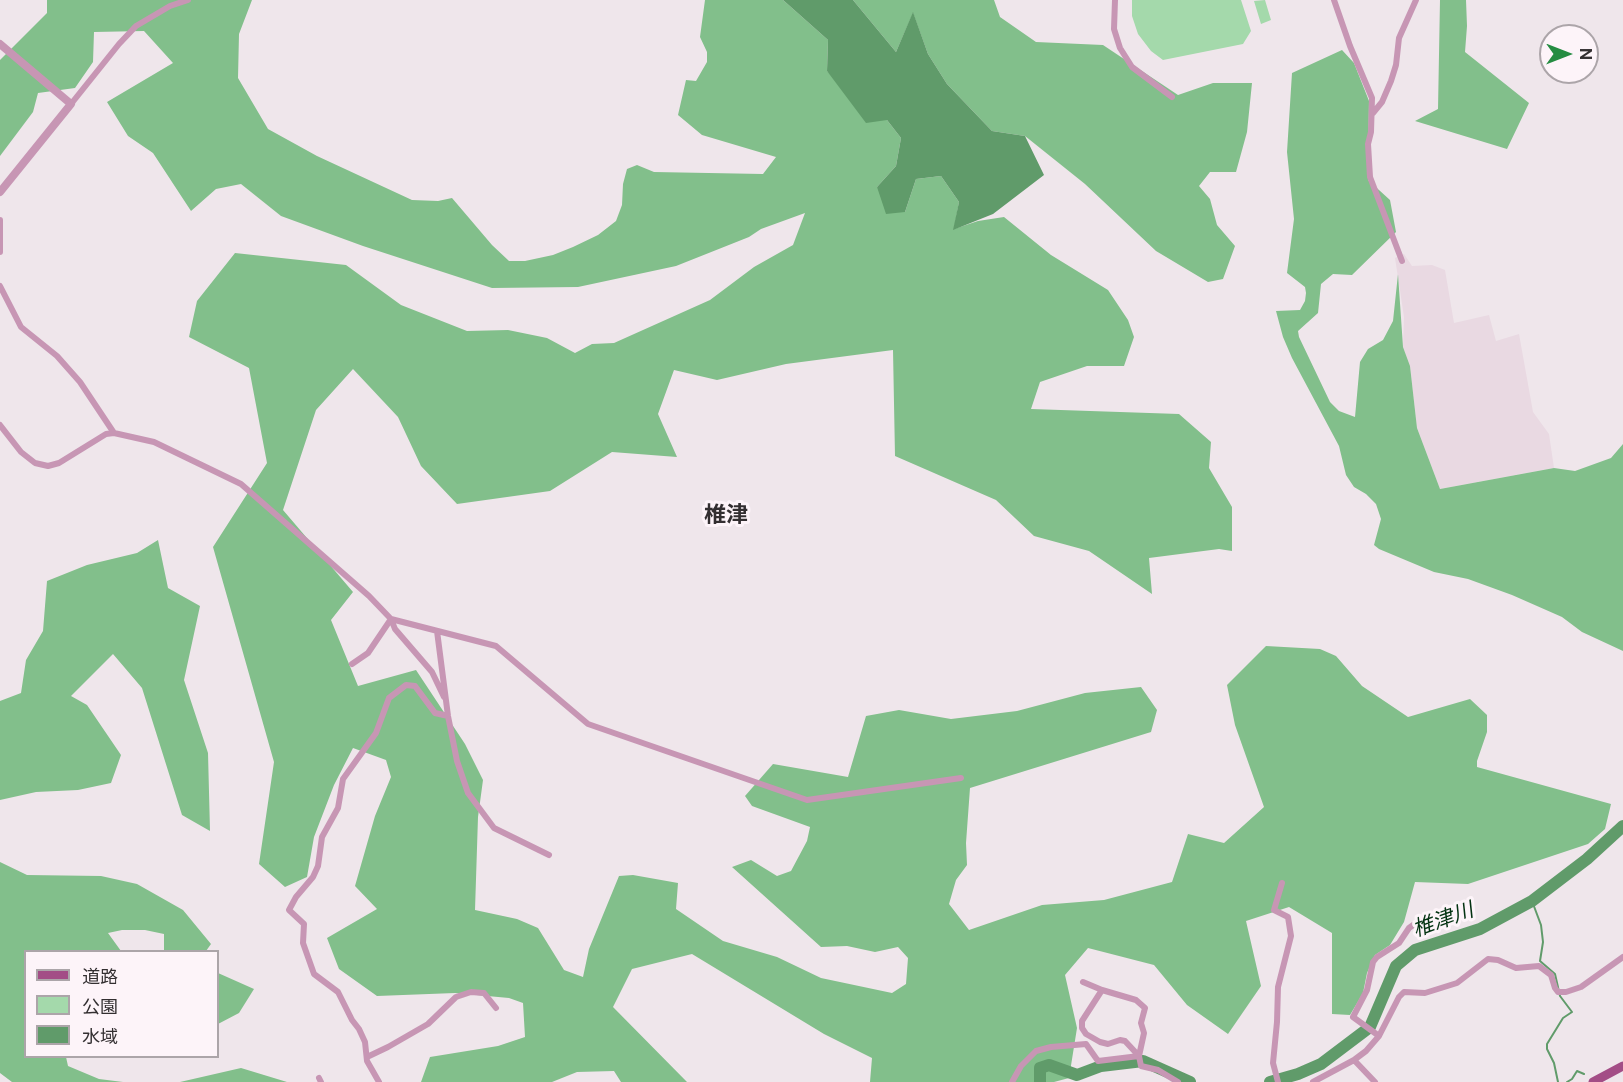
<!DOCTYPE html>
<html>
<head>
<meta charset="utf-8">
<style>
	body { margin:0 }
	#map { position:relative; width:1623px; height:1082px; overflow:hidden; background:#efe6eb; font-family:"Public Sans","Noto Sans JP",sans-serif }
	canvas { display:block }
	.legend { position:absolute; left:24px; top:950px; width:195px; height:108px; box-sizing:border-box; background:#fdf4f9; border:2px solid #aca5a9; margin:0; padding:8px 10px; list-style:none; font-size:18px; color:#332f31 }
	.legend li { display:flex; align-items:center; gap:12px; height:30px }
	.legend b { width:30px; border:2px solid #aca5a9 }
	.north { position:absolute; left:1539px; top:24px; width:60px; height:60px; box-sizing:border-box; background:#fdf4f9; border:2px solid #aca5a9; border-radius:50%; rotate:90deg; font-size:16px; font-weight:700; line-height:24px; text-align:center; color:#332f31 }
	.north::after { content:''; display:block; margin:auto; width:21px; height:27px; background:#258c42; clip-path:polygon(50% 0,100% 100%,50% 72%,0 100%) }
</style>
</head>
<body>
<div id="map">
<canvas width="1623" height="1082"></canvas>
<ul class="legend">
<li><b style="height:8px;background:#a34d86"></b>道路</li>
<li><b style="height:16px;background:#a4d9ab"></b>公園</li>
<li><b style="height:16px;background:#609b6a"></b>水域</li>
</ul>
<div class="north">N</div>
</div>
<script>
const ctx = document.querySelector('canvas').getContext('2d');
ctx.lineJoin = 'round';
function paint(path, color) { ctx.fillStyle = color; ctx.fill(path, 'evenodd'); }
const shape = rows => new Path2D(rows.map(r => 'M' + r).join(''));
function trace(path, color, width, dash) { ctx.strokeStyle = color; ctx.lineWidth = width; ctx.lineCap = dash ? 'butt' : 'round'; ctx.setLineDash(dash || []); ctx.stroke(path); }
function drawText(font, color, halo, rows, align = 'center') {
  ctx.font = font + ' "Public Sans","Noto Sans JP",sans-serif'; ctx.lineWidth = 6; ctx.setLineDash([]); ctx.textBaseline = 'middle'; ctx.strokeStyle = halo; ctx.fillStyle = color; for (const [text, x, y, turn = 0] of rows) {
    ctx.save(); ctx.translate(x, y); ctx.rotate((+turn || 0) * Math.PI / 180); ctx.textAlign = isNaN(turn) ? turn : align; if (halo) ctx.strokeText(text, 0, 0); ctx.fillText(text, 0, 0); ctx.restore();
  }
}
paint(shape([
	[1404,254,1412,266,1432,265,1445,270,1454,323,1489,315,1496,341,1519,334,1533,412,1549,434,1554,468,1440,489,1417,428,1410,366,1403,347,1404,317,1395,258]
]), '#e9d9e2');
paint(shape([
	[1132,0,1241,0,1251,31,1243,44,1163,60,1151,51,1138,34,1132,16],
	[1265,0,1271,20,1261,24,1254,1]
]), '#a4d9ab');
paint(shape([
	[47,0,252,0,239,34,238,78,268,129,317,156,412,200,438,201,452,198,492,245,509,261,525,261,553,255,573,247,598,235,616,221,622,205,623,184,627,169,637,165,654,172,763,174,776,157,702,135,678,115,686,80,696,81,707,62,707,52,700,37,705,0,783,0,828,40,827,71,887,120,901,138,896,166,877,187,905,212,916,179,941,176,959,202,954,229,978,221,1004,217,1051,255,1108,290,1128,320,1134,337,1124,366,1087,366,1040,382,1031,409,1179,414,1211,442,1209,468,1232,507,1232,551,1219,549,1149,558,1152,594,1089,551,1034,536,996,500,895,456,893,350,786,364,717,380,674,370,658,414,677,457,612,452,550,491,457,504,421,466,398,417,353,369,316,410,283,510,353,592,331,620,358,686,416,670,465,744,483,780,478,817,475,910,517,919,538,928,564,970,583,977,589,949,619,876,633,875,678,883,676,909,723,941,777,957,821,978,892,993,906,984,908,958,898,947,875,952,847,946,821,947,732,867,751,860,777,876,791,871,807,841,810,827,752,806,745,796,773,764,848,777,866,716,899,710,951,719,1017,711,1085,693,1141,687,1157,710,1151,732,970,788,966,843,967,865,956,880,949,904,969,930,1042,905,1104,900,1172,882,1188,834,1224,843,1264,807,1235,725,1227,685,1266,646,1320,649,1336,656,1362,686,1408,717,1470,699,1487,715,1487,732,1477,761,1477,767,1611,804,1605,829,1588,844,1468,884,1415,882,1404,922,1390,945,1375,955,1367,973,1363,993,1350,1015,1332,1014,1332,933,1289,907,1246,921,1261,986,1228,1034,1187,1005,1154,965,1088,948,1065,975,1077,1028,1069,1078,1054,1082,870,1082,872,1058,824,1034,692,954,632,969,613,1007,687,1082,621,1082,614,1071,577,1072,552,1082,421,1082,430,1057,498,1046,525,1037,523,1003,509,998,455,993,377,996,339,969,327,938,377,909,355,886,375,816,391,777,386,760,353,748,334,785,314,837,307,877,285,887,259,864,274,762,213,547,267,463,249,368,189,337,197,301,235,253,346,265,401,305,467,331,508,330,547,338,575,353,592,344,614,343,710,300,754,267,793,245,805,213,761,229,749,237,676,266,578,287,492,288,363,246,281,216,241,184,216,189,191,211,153,153,128,136,107,102,173,63,144,31,94,32,93,62,75,88,38,93,33,112,0,156,0,60,47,13],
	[853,0,994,0,1000,17,1036,42,1103,45,1178,95,1213,83,1252,83,1247,132,1236,172,1210,172,1199,186,1210,199,1217,225,1235,246,1223,279,1208,282,1156,251,1085,184,1025,136,992,131,947,84,928,54,913,13,896,52],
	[1440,0,1466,0,1467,26,1465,52,1529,103,1507,149,1415,121,1438,109],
	[1342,50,1354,63,1369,101,1368,180,1390,200,1396,232,1352,275,1333,274,1321,284,1318,313,1298,331,1299,337,1330,402,1339,411,1355,417,1360,362,1368,349,1383,340,1393,321,1398,274,1403,347,1410,366,1417,428,1440,489,1554,468,1575,471,1611,458,1623,444,1623,651,1582,632,1562,617,1512,595,1468,579,1434,572,1379,549,1374,545,1381,519,1376,504,1366,494,1354,487,1346,475,1339,446,1292,358,1283,337,1276,311,1300,310,1305,301,1306,293,1305,287,1287,273,1294,219,1287,152,1292,73],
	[158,540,168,588,200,606,184,680,208,753,210,831,182,815,142,688,113,654,71,696,87,705,121,755,111,783,78,790,36,792,0,800,0,701,21,693,26,660,43,631,47,581,87,565,137,553],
	[0,862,27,875,101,876,137,884,183,910,211,944,206,951,164,951,164,934,145,930,122,930,108,933,121,951,26,952,26,1056,66,1057,68,1066,99,1079,123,1082,12,1082,0,1073],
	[218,973,254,989,239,1013,218,1024],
	[241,1068,287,1082,180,1082]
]), '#82bf8b');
paint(shape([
	[783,0,853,0,896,52,913,12,928,54,947,84,992,131,1025,136,1044,175,993,214,953,230,959,202,941,176,916,179,905,212,886,214,877,187,896,166,901,138,887,120,866,123,827,71,828,40]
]), '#609b6a');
trace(shape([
	[1532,901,1541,925,1543,942,1540,961,1555,974,1560,996,1572,1012,1563,1018,1547,1044,1547,1049,1554,1063,1558,1082],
	[1567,1082,1572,1079,1577,1071,1584,1074]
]), '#609b6a', 2);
trace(shape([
	[1040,1082,1040,1068,1049,1065,1077,1075,1101,1066,1143,1061,1190,1082],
	[1270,1082,1298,1074,1321,1064,1370,1027,1396,966,1415,950,1480,929,1532,901,1587,859,1623,826]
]), '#609b6a', 12);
trace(shape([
	[1115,0,1114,29,1120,48,1132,67,1172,97],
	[1334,0,1350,46,1372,98,1371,132,1368,144,1370,177,1402,261],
	[71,104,119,44,136,26,170,6,188,0],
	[1373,113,1382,102,1391,81,1396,65,1399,38,1416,0],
	[0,220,0,252],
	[0,286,21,327,57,356,80,382,114,433],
	[0,425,21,452,35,463,48,466,59,463,106,434,114,433,154,442,241,484,369,596,391,619,496,646,588,724,807,800,961,778],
	[391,619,395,629,432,672,444,697],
	[437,631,448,716,457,761,468,793,494,828,549,855],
	[352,664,368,653,391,619],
	[1102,990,1082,1021,1082,1028,1086,1034,1100,1042,1108,1044,1120,1040,1125,1041,1139,1056,1141,1066,1158,1070,1178,1082],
	[1379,1036,1353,1017,1367,990,1373,962,1377,957,1399,943,1409,928,1416,923],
	[367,1057,388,1047,428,1024,456,997,471,992,484,993,496,1008],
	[1354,1060,1375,1082],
	[319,1078,321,1082],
	[379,1082,367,1061,365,1042,359,1029,352,1020,338,992,314,974,303,943,304,924,289,910,296,897,313,877,318,866,322,837,338,808,343,779,376,733,389,698,406,685,415,686,435,713,448,716],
	[1012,1082,1021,1066,1036,1051,1051,1047,1086,1044,1098,1061,1139,1056,1144,1033,1141,1023,1145,1008,1136,1000,1102,990,1083,982],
	[1278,1082,1273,1063,1277,1022,1278,987,1291,936,1288,917,1274,910,1282,883],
	[1313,1082,1354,1060,1366,1051,1379,1036,1399,997,1404,992,1425,993,1457,983,1488,959,1498,960,1516,968,1539,966,1551,975,1555,988,1558,992,1566,992,1581,987,1623,957]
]), '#c796b4', 6);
trace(shape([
	[0,44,71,104,0,192]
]), '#c796b4', 8);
trace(shape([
	[1593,1082,1623,1066]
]), '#a34d86', 9);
drawText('italic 21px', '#043312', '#fdf4f9', [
	["椎津川",1443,920,-20]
]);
drawText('bold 22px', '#332f31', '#fdf4f9', [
	["椎津",726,515]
]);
</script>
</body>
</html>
